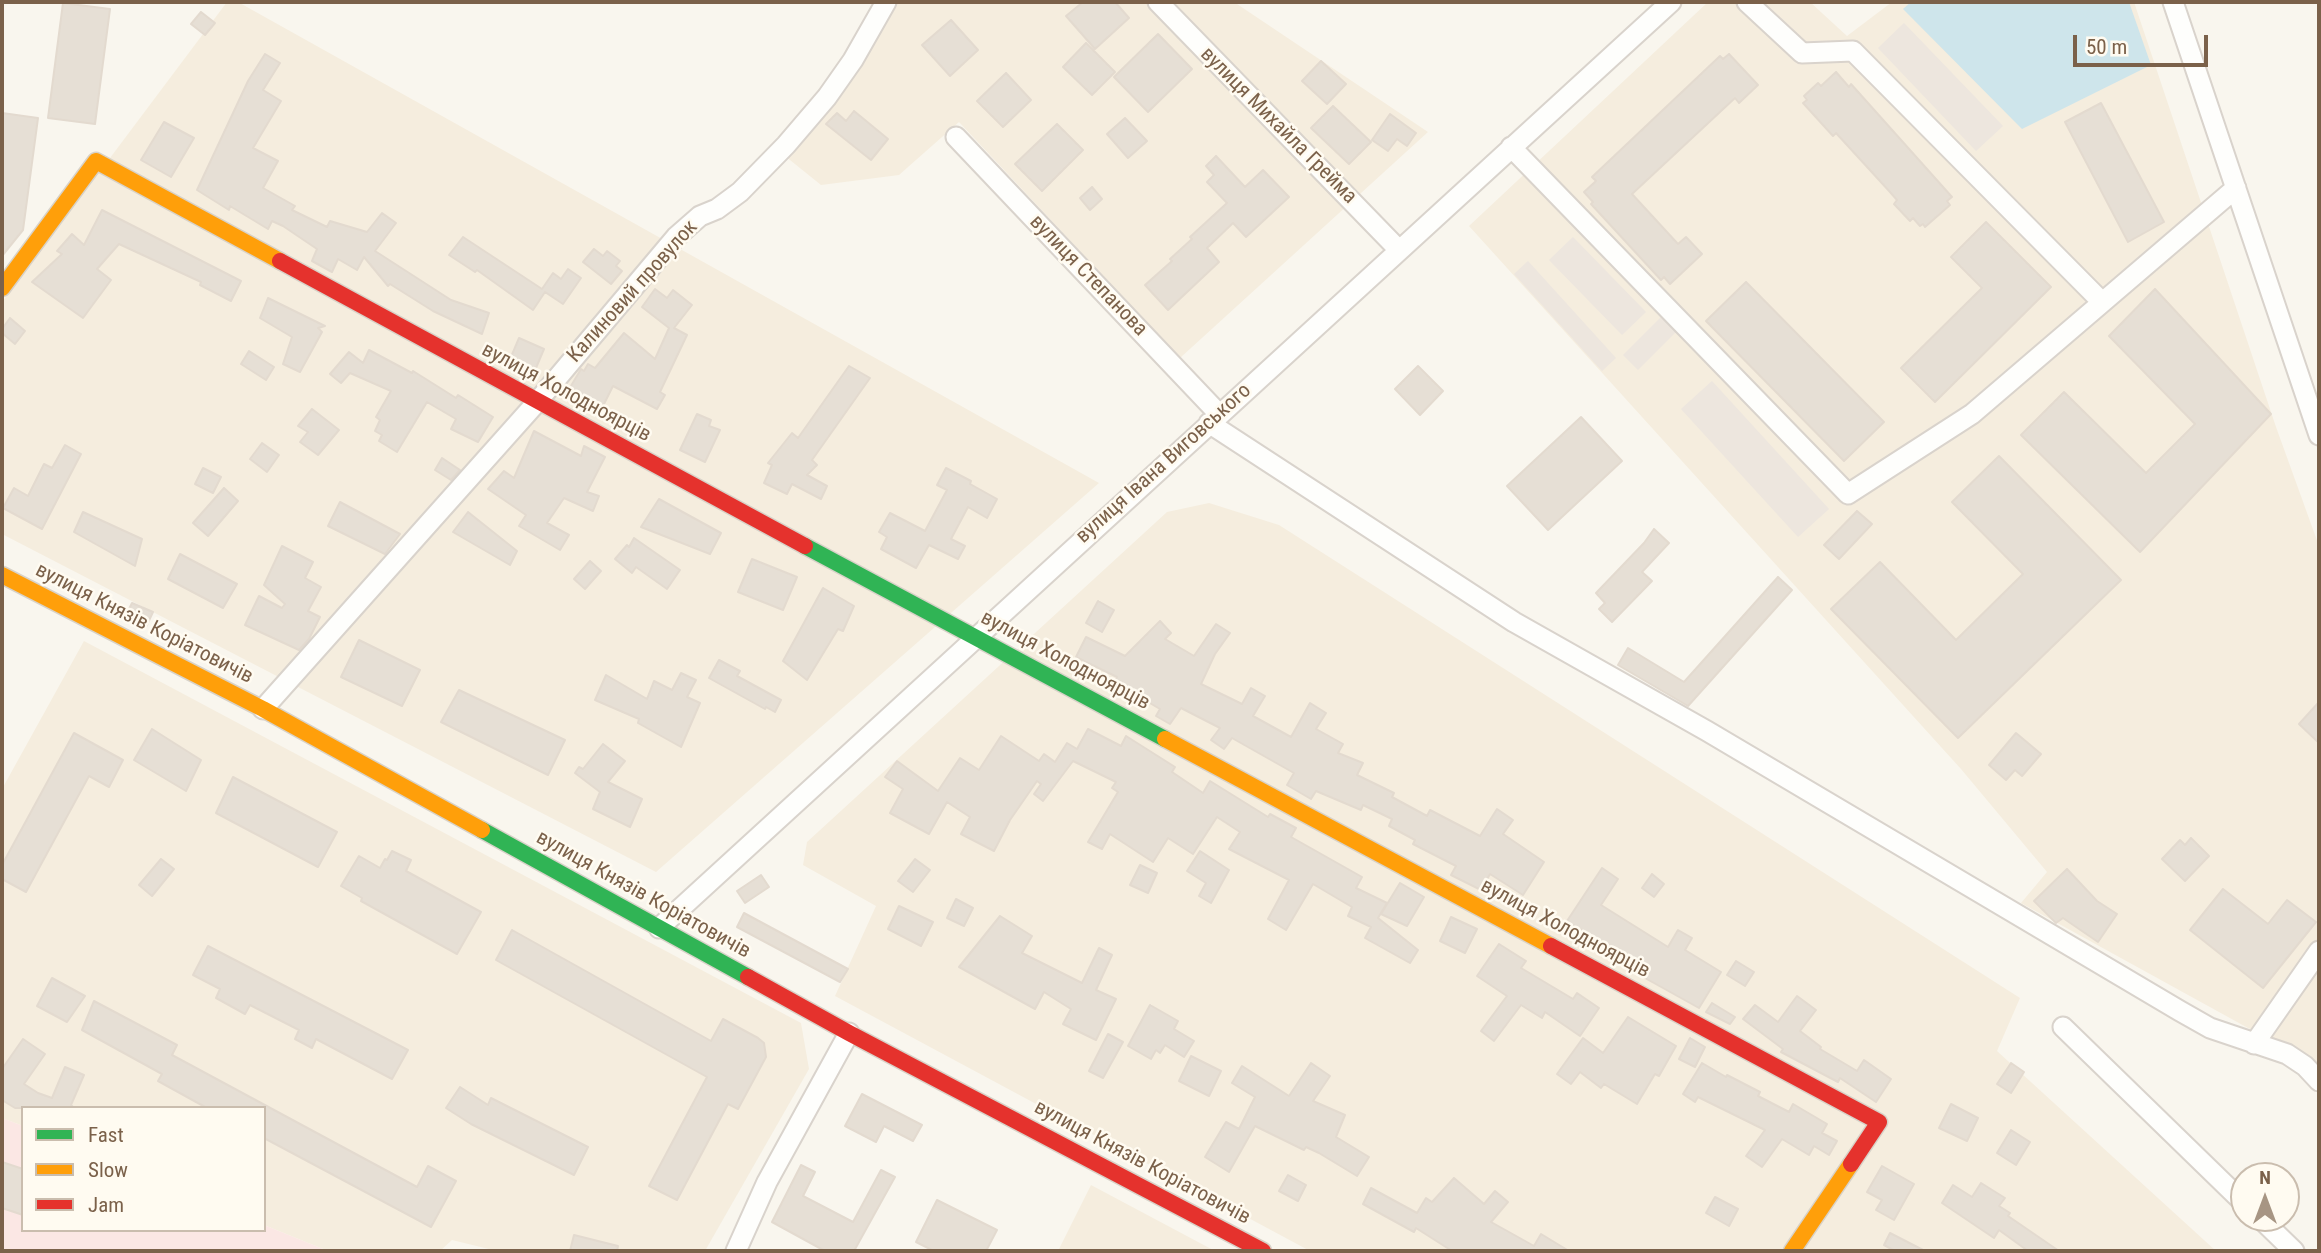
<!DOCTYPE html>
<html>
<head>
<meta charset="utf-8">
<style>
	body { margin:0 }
	#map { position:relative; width:2321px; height:1253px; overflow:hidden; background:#f9f6ee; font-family:"Roboto Condensed",sans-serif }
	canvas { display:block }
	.frame { position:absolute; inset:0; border:4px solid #7b614a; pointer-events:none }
	.legend { position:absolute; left:21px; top:1106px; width:245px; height:126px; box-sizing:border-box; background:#fffbf1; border:2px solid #cabdae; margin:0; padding:9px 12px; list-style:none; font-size:21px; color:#7b614a }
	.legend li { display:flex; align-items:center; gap:14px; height:35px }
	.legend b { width:35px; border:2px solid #cabdae }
	.north { position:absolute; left:2230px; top:1162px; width:70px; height:70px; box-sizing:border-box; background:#fffbf1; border:2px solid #cabdae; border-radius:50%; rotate:0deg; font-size:19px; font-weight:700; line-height:28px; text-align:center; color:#7b614a }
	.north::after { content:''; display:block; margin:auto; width:24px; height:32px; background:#a79583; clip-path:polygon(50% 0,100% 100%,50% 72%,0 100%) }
	.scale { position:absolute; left:2073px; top:35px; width:135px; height:32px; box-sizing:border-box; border:4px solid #7b614a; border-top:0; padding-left:9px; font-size:21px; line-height:24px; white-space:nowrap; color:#7b614a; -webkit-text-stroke:5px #fffbf1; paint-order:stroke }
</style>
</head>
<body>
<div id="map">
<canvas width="2321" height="1253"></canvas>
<div class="frame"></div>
<ul class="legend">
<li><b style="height:9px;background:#30b455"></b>Fast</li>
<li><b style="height:9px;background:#ff9f0a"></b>Slow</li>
<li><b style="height:9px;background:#e5322d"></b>Jam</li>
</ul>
<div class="north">N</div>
<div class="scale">50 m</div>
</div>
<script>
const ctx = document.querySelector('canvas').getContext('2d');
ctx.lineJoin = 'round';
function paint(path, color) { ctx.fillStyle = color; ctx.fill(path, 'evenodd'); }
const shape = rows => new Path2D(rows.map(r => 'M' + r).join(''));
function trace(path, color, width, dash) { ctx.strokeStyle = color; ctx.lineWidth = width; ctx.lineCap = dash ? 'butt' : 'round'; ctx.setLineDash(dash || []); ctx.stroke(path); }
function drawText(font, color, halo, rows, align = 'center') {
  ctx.font = font + ' "Roboto Condensed",sans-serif'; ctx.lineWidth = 5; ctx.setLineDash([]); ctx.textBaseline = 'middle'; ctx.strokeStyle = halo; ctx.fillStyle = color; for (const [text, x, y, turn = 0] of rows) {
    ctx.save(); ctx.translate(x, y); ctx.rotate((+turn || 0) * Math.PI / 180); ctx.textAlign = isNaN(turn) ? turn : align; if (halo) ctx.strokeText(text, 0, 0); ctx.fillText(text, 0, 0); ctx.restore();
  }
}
paint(shape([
	[227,2,238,2,1099,483,656,872,2,534,2,302],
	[873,2,1234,2,1428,132,1180,358,959,122,899,175,821,185,785,156,887,14],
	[1708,2,1810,2,1847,36,1892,2,2134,2,2276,427,2319,546,2319,1074,2292,1048,2248,1028,2021,903,2047,872,1961,769,1469,226],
	[1209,503,1279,525,2020,998,1997,1051,2216,1251,1310,1251,835,996,876,906,803,865,807,842,1167,512],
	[84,641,801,1023,809,1069,705,1251,497,1251,452,1240,440,1251,328,1251,264,1225,264,1108,23,1108,23,1126,2,1118,2,789],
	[1091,1185,1215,1251,1058,1251]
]), '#f5edde');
paint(shape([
	[1904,23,2003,126,1976,151,1878,48],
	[1573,237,1646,312,1622,335,1549,260],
	[1528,261,1616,358,1602,371,1514,274],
	[1662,316,1677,331,1638,370,1623,355],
	[1712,381,1829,509,1798,537,1681,409]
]), '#ede6de');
paint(shape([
	[2,1118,23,1126,23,1230,264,1230,264,1225,328,1251,2,1251]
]), '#fbe7e4');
paint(shape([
	[1911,2,2129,2,2151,65,2022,129,1903,9]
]), '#cee5eb');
const building = shape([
	[1083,2,1115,2,1129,18,1095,49,1066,16,1083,2],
	[63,3,110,9,95,124,48,118,63,3],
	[201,12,215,23,205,35,191,24,201,12],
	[951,20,978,50,950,76,922,45,951,20],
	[1158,34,1192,69,1148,112,1114,77,1158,34],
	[1086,43,1115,72,1092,95,1063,67,1086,43],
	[265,54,280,63,263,90,281,101,253,148,278,161,263,188,295,206,292,210,327,227,330,221,367,232,382,213,396,223,375,251,451,300,489,313,482,334,433,311,390,284,388,286,364,257,357,270,338,259,332,272,312,261,317,249,283,226,272,221,268,229,230,206,229,210,197,190,248,81,265,54],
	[1729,54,1758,85,1739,103,1735,98,1632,194,1678,244,1686,237,1702,254,1670,284,1664,277,1661,280,1591,204,1593,202,1584,192,1596,181,1592,177,1720,56,1723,59,1729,54],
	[1321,61,1346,84,1327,104,1302,81,1321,61],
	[1836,72,1849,87,1851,84,1952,197,1947,201,1950,205,1925,227,1923,224,1920,226,1913,218,1910,221,1894,204,1897,200,1890,192,1836,133,1833,136,1803,103,1807,100,1804,96,1818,83,1821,86,1836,72],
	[1006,73,1031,100,1003,127,977,101,1006,73],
	[2101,103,2164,222,2128,242,2065,122,2101,103],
	[1333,106,1371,142,1349,164,1311,128,1333,106],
	[854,111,888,139,871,160,826,124,837,113,846,121,854,111],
	[2,113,38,118,23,230,2,256,2,113],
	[1390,114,1416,133,1407,146,1397,139,1388,151,1372,140,1390,114],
	[1125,118,1147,141,1128,158,1107,134,1125,118],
	[164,122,194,138,171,177,141,160,164,122],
	[1057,124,1083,150,1042,191,1015,164,1057,124],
	[1216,156,1245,187,1263,170,1289,197,1246,237,1233,223,1207,248,1219,262,1168,310,1145,285,1172,261,1170,259,1192,239,1190,237,1227,203,1207,182,1214,175,1206,166,1216,156],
	[1092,187,1102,199,1090,210,1080,198,1092,187],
	[102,210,241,281,231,301,200,285,201,282,119,244,97,269,111,280,83,318,32,282,62,254,57,251,72,234,84,245,102,210],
	[1986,222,2051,287,1935,402,1901,368,1982,288,1951,257,1986,222],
	[463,237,542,289,553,273,561,279,568,269,581,278,563,304,545,292,533,310,477,270,475,272,449,255,463,237],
	[594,249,603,256,607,251,620,261,616,266,622,271,611,284,583,262,594,249],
	[1746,282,1884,422,1844,461,1706,321,1746,282],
	[655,289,667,298,673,290,692,305,674,328,687,335,660,392,665,395,657,409,613,386,602,408,568,391,581,369,584,371,588,364,595,368,624,333,655,359,669,328,642,307,655,289],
	[2155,289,2271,414,2140,552,2021,435,2064,392,2146,473,2195,424,2109,336,2155,289],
	[268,298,325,326,318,328,322,332,300,372,283,364,292,337,260,318,268,298],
	[10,318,25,331,15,344,2,333,2,329,10,318],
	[519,338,544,349,533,375,515,367,518,360,511,357,519,338],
	[369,350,412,373,413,371,456,398,458,395,493,417,478,442,451,429,456,419,427,402,397,452,379,441,382,435,375,431,380,420,376,417,391,391,350,373,341,383,330,374,349,352,363,363,369,350],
	[249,351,274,367,266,380,241,364,249,351],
	[849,366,870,378,812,460,817,465,807,475,827,486,821,499,792,484,787,494,764,483,772,465,768,463,792,433,798,438,849,366],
	[1418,366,1443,391,1420,415,1395,389,1418,366],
	[312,409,339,430,318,455,300,442,308,432,298,426,312,409],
	[697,414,711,420,709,426,720,430,705,462,680,450,697,414],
	[1581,417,1622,461,1548,530,1507,486,1581,417],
	[534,431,581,456,584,446,605,457,587,492,599,496,593,511,564,498,547,523,569,535,560,550,519,526,526,515,488,489,504,471,514,478,534,431],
	[262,443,279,455,267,472,250,459,262,443],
	[65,445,81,454,42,529,3,508,14,488,28,496,44,464,52,468,65,445],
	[1999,456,2121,580,1958,738,1831,609,1880,562,1956,640,2023,574,1952,502,1999,456],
	[442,458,460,470,451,480,435,470,442,458],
	[203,468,221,477,213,493,195,484,203,468],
	[946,468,971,481,970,484,997,499,987,518,968,507,951,539,965,546,958,559,929,545,916,568,881,549,887,537,879,532,890,513,925,531,947,490,937,485,946,468],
	[224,488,238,501,208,536,193,523,224,488],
	[659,499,721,533,710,554,641,527,659,499],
	[340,502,400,534,385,554,328,526,340,502],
	[1857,511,1872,524,1839,559,1824,545,1857,511],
	[83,512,142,539,135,566,74,532,83,512],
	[468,512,517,551,510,565,453,532,468,512],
	[1654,529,1669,543,1642,572,1652,581,1612,622,1599,609,1605,603,1596,593,1644,543,1654,529],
	[634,538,680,570,667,589,636,567,632,573,615,559,627,545,629,547,634,538],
	[282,546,313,562,305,578,321,587,308,611,320,617,309,639,299,650,245,625,259,596,282,608,285,604,264,585,282,546],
	[180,554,237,584,223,608,168,579,180,554],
	[752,559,797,577,783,610,738,592,752,559],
	[590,561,601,571,585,589,574,579,590,561],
	[1778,577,1792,590,1688,706,1618,665,1628,648,1684,682,1778,577],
	[823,588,854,606,843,631,838,629,807,680,783,661,823,588],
	[1098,601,1114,610,1102,632,1086,623,1098,601],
	[132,603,153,612,146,627,125,617,132,603],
	[1160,621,1171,633,1165,639,1194,656,1216,624,1230,633,1215,654,1201,684,1242,704,1251,688,1265,696,1253,716,1291,737,1310,703,1326,713,1316,729,1343,744,1338,753,1363,763,1357,775,1394,793,1392,797,1427,816,1430,810,1480,836,1497,809,1513,820,1503,834,1544,862,1523,895,1490,874,1481,890,1451,875,1456,866,1413,844,1415,840,1389,826,1392,819,1363,805,1361,810,1316,791,1311,799,1287,785,1294,773,1232,738,1224,749,1211,740,1220,728,1181,708,1170,724,1156,716,1160,709,1114,682,1117,677,1076,657,1086,637,1125,656,1160,621],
	[359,640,420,670,402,706,341,677,359,640],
	[719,660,740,671,737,676,781,700,775,712,766,707,765,709,709,678,719,660],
	[681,673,696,680,687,697,700,703,681,747,638,723,639,719,595,700,606,675,647,699,654,681,672,690,681,673],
	[459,690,565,740,548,775,441,722,459,690],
	[2319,702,2319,743,2299,724,2319,702],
	[152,729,201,760,186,791,134,760,152,729],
	[1088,729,1121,746,1126,736,1175,767,1172,772,1203,793,1210,781,1268,817,1270,814,1296,828,1291,837,1362,877,1356,888,1387,903,1378,918,1418,950,1410,963,1365,938,1371,927,1348,916,1352,907,1313,884,1286,930,1268,919,1289,880,1229,849,1240,832,1217,817,1193,854,1168,838,1153,862,1110,834,1102,849,1088,842,1118,792,1112,788,1116,782,1073,761,1043,801,1034,794,1041,784,1037,781,1010,820,994,851,961,834,970,817,947,802,929,834,890,813,903,789,885,777,897,761,938,791,960,758,979,770,1001,736,1039,761,1044,754,1055,762,1067,743,1077,749,1088,729],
	[74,733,123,760,109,787,89,776,26,892,2,879,2,865,74,733],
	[2016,733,2041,754,2022,776,2015,770,2006,780,1989,765,2016,733],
	[603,744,625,761,608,782,642,799,630,827,593,809,600,792,575,773,579,767,583,769,603,744],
	[233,777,337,832,318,867,216,813,233,777],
	[2191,838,2209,856,2185,881,2162,859,2180,840,2185,845,2191,838],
	[392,851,411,860,406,871,481,912,457,954,361,901,362,898,341,886,359,856,380,868,385,859,387,860,392,851],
	[1200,851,1229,870,1211,903,1199,896,1206,883,1187,871,1200,851],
	[161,859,174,869,152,896,139,885,161,859],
	[915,859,930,870,913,892,898,881,915,859],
	[1140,865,1157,873,1148,893,1130,885,1140,865],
	[1602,868,1618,879,1601,905,1668,947,1678,930,1692,938,1685,950,1721,972,1699,1008,1645,978,1649,971,1567,921,1602,868],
	[2067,869,2097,901,2117,914,2098,942,2063,918,2056,923,2034,901,2067,869],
	[1652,874,1664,884,1654,897,1642,888,1652,874],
	[761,875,769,887,745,903,737,891,761,875],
	[1400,883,1424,897,1407,926,1381,914,1400,883],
	[2223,889,2268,924,2287,900,2316,922,2263,988,2190,930,2223,889],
	[956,899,973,908,964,926,947,918,956,899],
	[899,906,933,922,921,946,888,929,899,906],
	[744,913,848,969,840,982,737,927,744,913],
	[1000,916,1032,936,1022,953,1082,983,1099,948,1112,955,1096,990,1116,999,1096,1040,1063,1024,1071,1009,1044,992,1035,1009,959,967,1000,916],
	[1451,917,1477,929,1465,953,1440,941,1451,917],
	[512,930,711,1041,723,1019,758,1038,764,1043,766,1057,738,1109,728,1104,677,1200,649,1186,707,1077,496,960,512,930],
	[1499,944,1526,961,1521,968,1573,999,1577,993,1599,1008,1580,1036,1545,1012,1542,1018,1521,1005,1494,1041,1481,1031,1507,996,1477,976,1499,944],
	[208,946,408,1050,392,1079,316,1039,312,1048,295,1039,299,1030,250,1005,245,1014,216,998,220,989,193,975,208,946],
	[1736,961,1754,972,1745,986,1727,975,1736,961],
	[52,978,85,996,67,1022,37,1006,52,978],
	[1797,996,1816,1010,1800,1031,1821,1047,1820,1049,1857,1071,1864,1060,1891,1079,1876,1102,1840,1078,1838,1082,1781,1052,1783,1049,1743,1019,1755,1005,1778,1022,1797,996],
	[94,1001,177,1045,172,1055,417,1187,428,1166,456,1181,431,1227,264,1138,264,1108,207,1108,158,1081,162,1074,82,1030,94,1001],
	[1712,1003,1735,1017,1730,1024,1706,1012,1712,1003],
	[1150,1005,1178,1021,1174,1029,1194,1041,1184,1057,1165,1045,1160,1053,1156,1050,1151,1059,1128,1046,1150,1005],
	[1628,1017,1676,1046,1659,1076,1655,1074,1637,1104,1604,1084,1601,1088,1580,1072,1571,1084,1557,1074,1583,1038,1603,1053,1628,1017],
	[1108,1034,1123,1042,1103,1078,1089,1071,1108,1034],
	[1690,1038,1705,1047,1695,1067,1679,1059,1690,1038],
	[23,1039,45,1054,24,1084,38,1093,52,1098,65,1067,84,1075,71,1105,74,1108,15,1108,2,1100,2,1069,23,1039],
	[1191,1056,1221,1071,1209,1096,1179,1081,1191,1056],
	[1311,1063,1330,1076,1313,1101,1345,1115,1336,1137,1369,1157,1357,1176,1319,1153,1306,1147,1304,1150,1255,1126,1229,1172,1205,1157,1226,1122,1239,1129,1255,1097,1232,1083,1242,1066,1289,1096,1311,1063],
	[1702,1063,1726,1077,1727,1075,1760,1092,1758,1096,1789,1112,1793,1104,1827,1124,1822,1133,1837,1141,1829,1155,1814,1146,1809,1155,1782,1139,1762,1167,1746,1156,1765,1130,1698,1097,1695,1102,1683,1094,1702,1063],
	[2011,1063,2024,1072,2011,1093,1997,1084,2011,1063],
	[460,1087,488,1105,491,1098,588,1147,574,1175,471,1124,446,1108,460,1087],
	[862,1094,922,1125,913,1141,884,1126,876,1142,845,1126,862,1094],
	[1951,1104,1978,1118,1967,1141,1939,1128,1951,1104],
	[2011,1130,2030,1142,2016,1165,1997,1153,2011,1130],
	[2,1162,23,1169,23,1215,2,1208,2,1162],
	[801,1165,815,1172,803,1196,853,1222,881,1170,895,1177,854,1251,825,1251,772,1222,801,1165],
	[1882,1166,1914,1184,1894,1220,1876,1210,1882,1200,1867,1192,1882,1166],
	[1288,1175,1306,1185,1298,1201,1279,1191,1288,1175],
	[1454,1178,1484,1204,1495,1191,1508,1202,1491,1222,1534,1246,1541,1234,1569,1251,1452,1251,1416,1228,1414,1232,1363,1204,1371,1188,1417,1213,1426,1198,1432,1202,1454,1178],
	[1981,1183,2005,1198,1999,1206,2010,1213,2008,1216,2059,1251,2028,1251,1999,1230,1994,1238,1942,1203,1953,1185,1972,1197,1981,1183],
	[1715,1197,1738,1209,1729,1226,1706,1213,1715,1197],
	[937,1200,997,1230,986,1251,934,1251,916,1242,937,1200],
	[1890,1233,1925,1251,1895,1251,1884,1245,1890,1233],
	[574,1235,618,1246,617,1251,570,1251,574,1235]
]);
paint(building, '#e6dfd5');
trace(building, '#e3dacf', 2);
const street = shape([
	[1158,2,1399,250],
	[1747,2,1802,53,1853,51,2102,302],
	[2173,2,2319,435],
	[956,137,1219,414],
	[1511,147,1848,494,1972,414,2236,188],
	[1209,423,1514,622,1707,731,2180,1011,2210,1028,2287,1054,2305,1066,2319,1081],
	[263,709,537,402,676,237,700,216,717,209,740,192,786,145,827,97,853,60,886,2],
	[659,928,1671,2],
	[2063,1027,2244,1203],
	[2254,1044,2319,951],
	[2260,1218,2294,1251],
	[736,1251,767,1182,849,1033]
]);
const fast = shape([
	[805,546,1165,739],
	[482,830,748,977]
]);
const slow = shape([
	[2,288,96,161,280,261],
	[2,575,263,709,482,830],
	[1165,739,1551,946],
	[1792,1251,1851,1164]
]);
const jam = shape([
	[280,261,805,546],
	[1551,946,1879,1122,1851,1164],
	[748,977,849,1033,1263,1251]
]);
trace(street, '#d9d3cc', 23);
trace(fast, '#d8d2c8', 19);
trace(slow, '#d8d2c8', 19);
trace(jam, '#d8d2c8', 19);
trace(street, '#fefefc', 19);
trace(fast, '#30b455', 16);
trace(slow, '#ff9f0a', 16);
trace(jam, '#e5322d', 16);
drawText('21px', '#7b614a', '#fffbf1', [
	["вулиця Михайла Грейма",1278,126,45],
	["вулиця Степанова",1088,276,46],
	["Калиновий провулок",633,292,-48],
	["вулиця Холодноярців",566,393,28],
	["вулиця Івана Виговського",1164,464,-42],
	["вулиця Князів Коріатовичів",144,624,27],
	["вулиця Холодноярців",1065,661,28],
	["вулиця Князів Коріатовичів",643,895,29],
	["вулиця Холодноярців",1565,929,28],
	["вулиця Князів Коріатовичів",1142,1163,28]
]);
</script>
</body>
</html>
